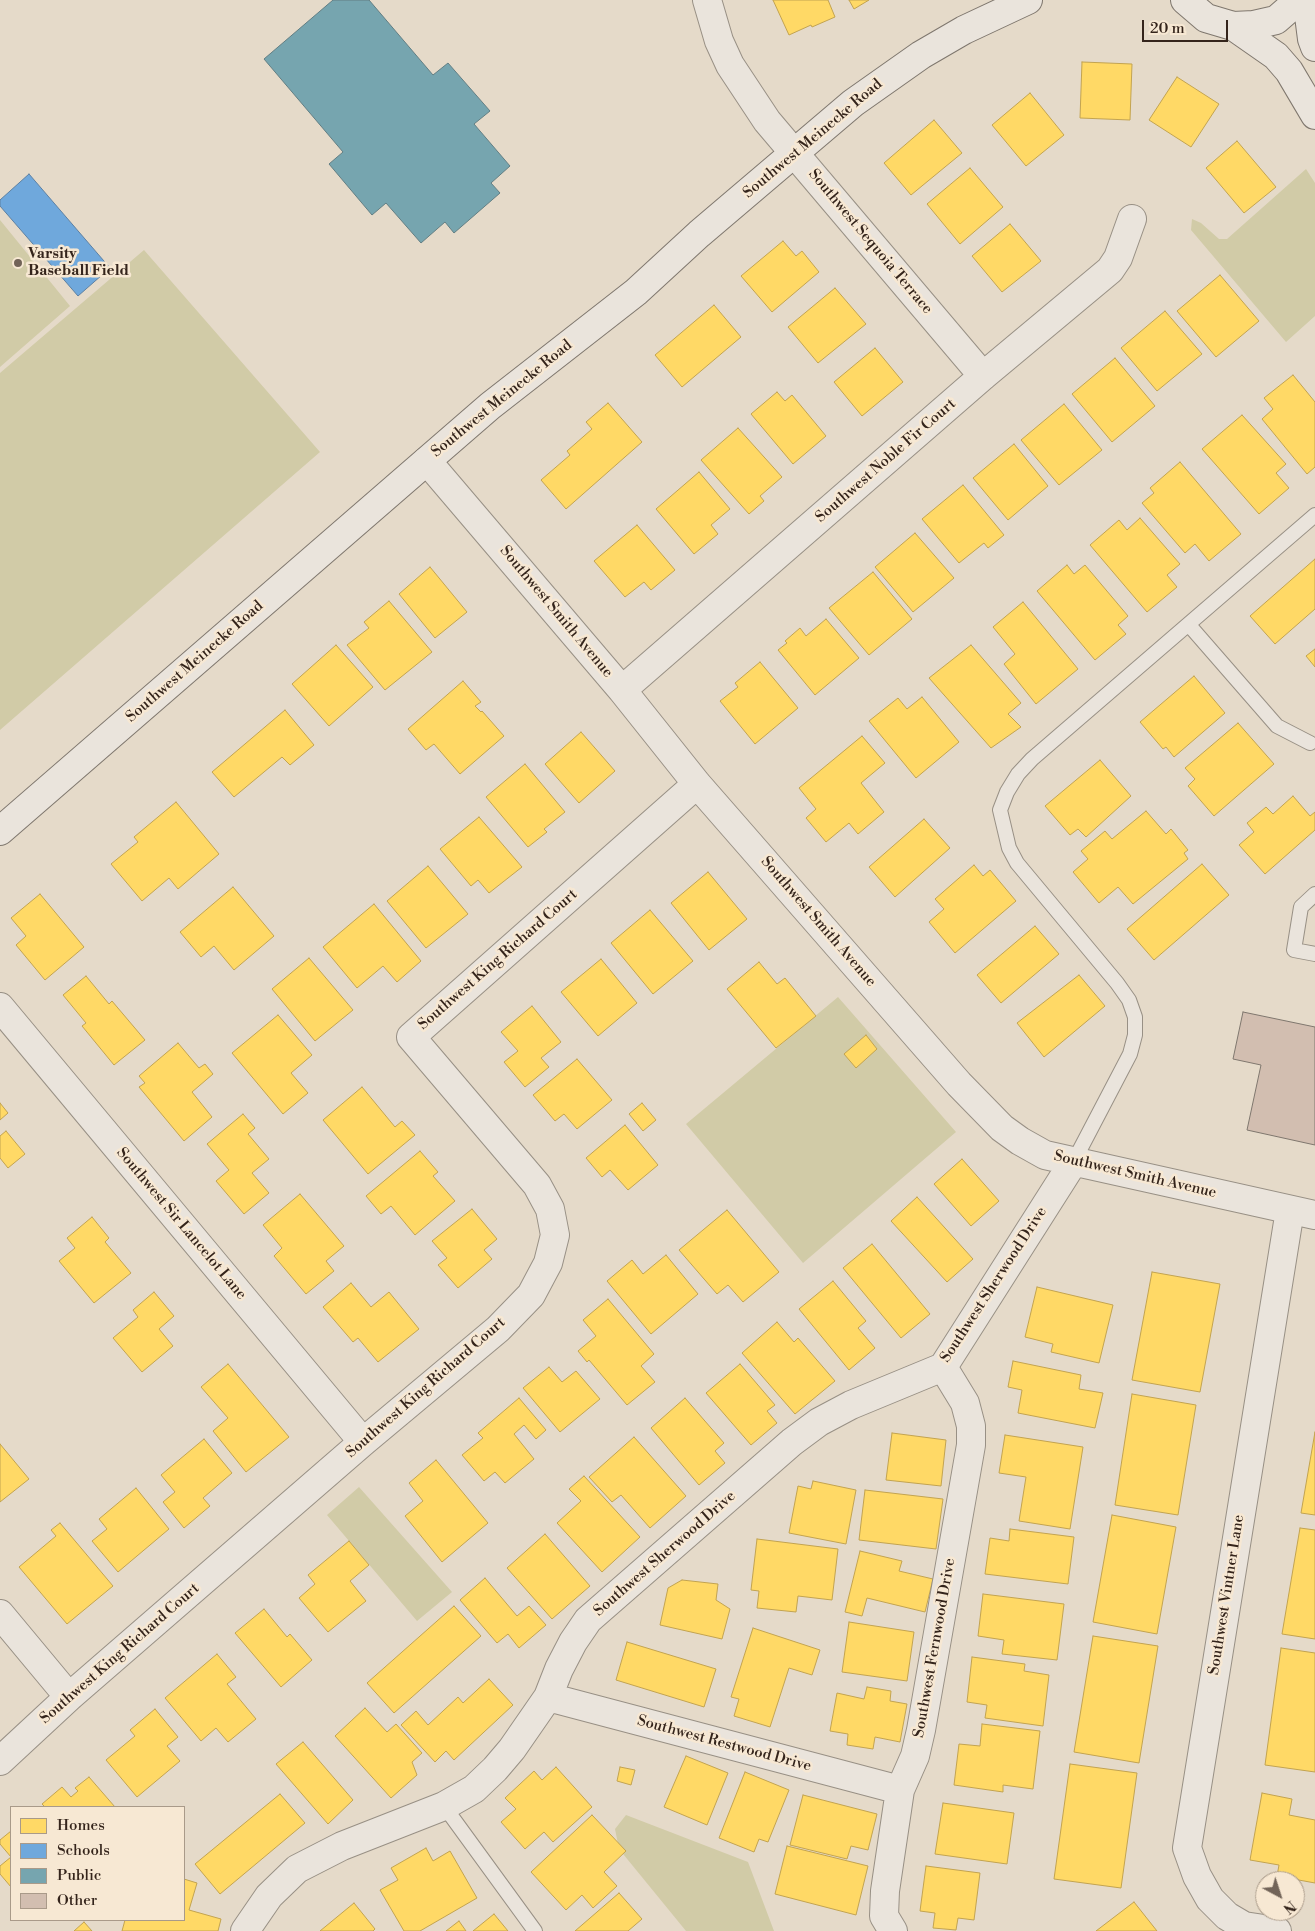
<!DOCTYPE html>
<html>
<head>
<meta charset="utf-8">
<style>
	body { margin:0 }
	#map { position:relative; width:1315px; height:1931px; overflow:hidden; background:#e5dac9; font-family:"Libre Bodoni",serif }
	canvas { display:block }
	.legend { position:absolute; left:10px; top:1806px; width:175px; height:115px; box-sizing:border-box; background:#f7e8d3; border:1px solid #a99a89; margin:0; padding:6px 9px; list-style:none; font-size:15px; color:#34241b }
	.legend li { display:flex; align-items:center; gap:10px; height:25px }
	.legend b { width:25px; border:1px solid #a99a89 }
	.north { position:absolute; left:1255px; top:1871px; width:50px; height:50px; box-sizing:border-box; background:#f7e8d3; border:1px solid #a99a89; border-radius:50%; rotate:140deg; font-size:14px; font-weight:700; line-height:20px; text-align:center; color:#34241b }
	.north::after { content:''; display:block; margin:auto; width:18px; height:22px; background:#726458; clip-path:polygon(50% 0,100% 100%,50% 72%,0 100%) }
	.scale { position:absolute; left:1142px; top:20px; width:86px; height:22px; box-sizing:border-box; border:2px solid #34241b; border-top:0; padding-left:6px; font-size:15px; line-height:18px; white-space:nowrap; color:#34241b; -webkit-text-stroke:4px #f7e8d3; paint-order:stroke }
</style>
</head>
<body>
<div id="map">
<canvas width="1315" height="1931"></canvas>
<ul class="legend">
<li><b style="height:14px;background:#ffd966"></b>Homes</li>
<li><b style="height:14px;background:#6fa8dc"></b>Schools</li>
<li><b style="height:14px;background:#76a5af"></b>Public</li>
<li><b style="height:14px;background:#d2beb0"></b>Other</li>
</ul>
<div class="north">N</div>
<div class="scale">20 m</div>
</div>
<script>
const ctx = document.querySelector('canvas').getContext('2d');
ctx.lineJoin = 'round';
function paint(path, color) { ctx.fillStyle = color; ctx.fill(path, 'evenodd'); }
const shape = rows => new Path2D(rows.map(r => 'M' + r).join(''));
function trace(path, color, width, dash) { ctx.strokeStyle = color; ctx.lineWidth = width; ctx.lineCap = dash ? 'butt' : 'round'; ctx.setLineDash(dash || []); ctx.stroke(path); }
function drawText(font, color, halo, rows, align = 'center') {
  ctx.font = font + ' "Libre Bodoni",serif'; ctx.lineWidth = 5; ctx.setLineDash([]); ctx.textBaseline = 'middle'; ctx.strokeStyle = halo; ctx.fillStyle = color; for (const [text, x, y, turn = 0] of rows) {
    ctx.save(); ctx.translate(x, y); ctx.rotate((+turn || 0) * Math.PI / 180); ctx.textAlign = isNaN(turn) ? turn : align; if (halo) ctx.strokeText(text, 0, 0); ctx.fillText(text, 0, 0); ctx.restore();
  }
}
paint(shape([
	[1306,169,1315,183,1315,316,1286,342,1191,230,1192,219,1201,223,1219,239,1227,239],
	[0,220,70,306,0,367],
	[144,250,320,452,0,730,0,373],
	[838,997,956,1132,803,1263,686,1124],
	[359,1487,452,1592,417,1621,327,1515],
	[626,1815,748,1862,774,1931,686,1931,619,1849,615,1829]
]), '#d1cba7');
const homes = shape([
	[773,0,828,0,835,17,812,27,811,25,789,35,773,0],
	[849,0,869,0,854,9,849,0],
	[1082,62,1132,64,1130,120,1080,118,1082,62],
	[1177,77,1219,104,1191,147,1149,120,1177,77],
	[1030,93,1064,135,1026,166,992,125,1030,93],
	[934,120,962,153,911,195,884,163,934,120],
	[1237,141,1276,187,1244,213,1206,168,1237,141],
	[970,168,1003,207,960,244,927,204,970,168],
	[1010,224,1041,261,1002,292,972,256,1010,224],
	[783,241,796,256,802,251,819,272,772,312,741,276,783,241],
	[1220,275,1259,321,1216,357,1177,311,1220,275],
	[835,288,866,324,818,363,788,327,835,288],
	[714,305,741,337,682,387,655,355,714,305],
	[1165,311,1202,354,1157,391,1121,348,1165,311],
	[875,348,903,382,862,416,834,382,875,348],
	[1115,358,1155,406,1112,442,1072,394,1115,358],
	[1293,375,1315,402,1315,467,1307,474,1262,419,1273,409,1264,398,1293,375],
	[777,392,785,401,792,395,826,436,793,464,751,414,777,392],
	[608,403,642,442,566,509,541,480,570,455,567,451,592,429,586,422,608,403],
	[1064,404,1102,450,1059,485,1021,440,1064,404],
	[1242,415,1286,464,1276,473,1289,488,1259,514,1202,449,1242,415],
	[738,428,782,477,760,496,764,501,749,514,701,460,738,428],
	[1014,444,1048,486,1008,520,973,478,1014,444],
	[1180,462,1241,534,1209,561,1195,544,1185,553,1142,503,1154,493,1150,488,1180,462],
	[699,472,730,509,711,525,718,534,694,554,656,509,699,472],
	[963,485,1004,535,988,548,984,543,959,563,922,519,963,485],
	[1140,518,1180,564,1167,575,1177,587,1147,612,1090,545,1119,520,1127,530,1140,518],
	[637,525,675,570,651,590,644,582,625,597,594,561,637,525],
	[915,533,954,578,913,612,875,567,915,533],
	[1315,559,1315,609,1275,644,1250,616,1315,559],
	[1067,565,1074,574,1085,565,1128,616,1118,625,1126,634,1095,660,1037,591,1067,565],
	[430,567,467,612,435,638,399,594,430,567],
	[873,572,912,619,869,655,829,608,873,572],
	[389,601,432,652,385,690,347,645,369,628,364,622,389,601],
	[1023,602,1078,669,1036,704,1004,664,1015,654,993,627,1023,602],
	[826,619,859,658,815,695,778,650,787,643,785,641,800,628,806,636,826,619],
	[336,645,373,687,329,726,292,684,336,645],
	[971,645,1021,703,1008,714,1021,727,991,748,929,678,971,645],
	[1315,649,1315,667,1306,656,1315,649],
	[760,662,798,708,755,744,720,701,738,687,735,683,760,662],
	[1194,676,1225,713,1174,757,1166,747,1163,749,1140,722,1194,676],
	[463,681,481,702,475,706,481,712,482,711,504,736,460,774,434,744,426,750,408,729,463,681],
	[922,697,959,742,916,778,869,721,898,698,907,709,922,697],
	[285,710,314,745,290,765,282,757,234,797,212,772,285,710],
	[1238,723,1274,764,1214,816,1188,786,1195,779,1185,768,1238,723],
	[581,732,615,771,579,803,545,764,581,732],
	[862,736,885,763,861,783,884,812,858,834,849,823,826,842,806,818,816,809,799,788,862,736],
	[1100,760,1131,796,1086,837,1078,829,1070,835,1045,806,1100,760],
	[525,764,565,812,544,829,547,832,528,847,486,797,525,764],
	[1293,796,1310,816,1315,812,1315,830,1265,874,1239,845,1254,832,1247,823,1266,807,1273,814,1293,796],
	[176,802,219,854,178,889,169,878,142,901,111,864,138,842,134,837,176,802],
	[1146,811,1166,834,1171,829,1188,850,1184,853,1188,859,1133,904,1118,887,1099,903,1073,872,1088,859,1081,851,1105,831,1112,839,1146,811],
	[479,817,522,867,489,893,478,880,471,886,440,849,479,817],
	[924,819,950,848,895,897,869,867,924,819],
	[1202,864,1229,895,1154,960,1127,929,1202,864],
	[974,865,983,876,990,870,1016,901,955,953,929,922,944,909,935,899,974,865],
	[428,866,468,914,426,948,387,901,428,866],
	[708,872,747,919,709,950,671,903,708,872],
	[233,887,274,936,234,970,214,946,201,957,180,932,233,887],
	[40,894,84,947,45,980,16,945,26,936,11,918,40,894],
	[374,904,421,961,397,982,383,966,357,988,323,947,374,904],
	[650,910,693,961,653,994,611,943,650,910],
	[1035,926,1059,954,1001,1003,977,975,1035,926],
	[309,958,353,1010,315,1041,272,989,309,958],
	[601,959,637,1003,598,1036,561,992,601,959],
	[759,962,777,984,785,978,816,1016,776,1048,727,989,759,962],
	[1079,975,1105,1006,1044,1057,1017,1023,1079,975],
	[86,976,109,1004,112,1001,145,1040,114,1065,82,1026,86,1023,63,995,86,976],
	[532,1006,561,1042,541,1058,549,1067,525,1087,504,1062,518,1051,501,1032,532,1006],
	[278,1015,312,1055,291,1073,308,1093,283,1114,232,1053,278,1015],
	[866,1035,877,1049,856,1068,844,1054,866,1035],
	[178,1043,199,1068,205,1064,213,1074,192,1092,212,1117,184,1141,139,1087,145,1083,139,1076,178,1043],
	[577,1059,612,1100,577,1129,564,1114,555,1121,533,1095,577,1059],
	[362,1087,395,1127,402,1121,415,1135,368,1174,323,1120,362,1087],
	[0,1103,8,1113,0,1120,0,1103],
	[642,1103,656,1120,643,1131,629,1114,642,1103],
	[243,1114,255,1128,248,1134,269,1159,252,1173,269,1193,244,1214,216,1181,229,1170,207,1144,243,1114],
	[625,1125,658,1165,628,1190,610,1170,602,1177,586,1158,625,1125],
	[6,1131,25,1154,8,1168,0,1158,0,1136,6,1131],
	[420,1151,438,1172,433,1176,455,1201,415,1235,391,1206,381,1214,366,1196,420,1151],
	[962,1159,999,1201,971,1226,934,1184,962,1159],
	[300,1194,344,1246,326,1261,334,1271,306,1294,274,1256,282,1248,263,1225,300,1194],
	[917,1197,973,1259,947,1282,891,1221,917,1197],
	[472,1209,497,1239,484,1250,492,1259,458,1288,438,1265,447,1258,432,1241,472,1209],
	[727,1210,779,1272,743,1302,728,1285,717,1294,679,1250,727,1210],
	[92,1217,109,1238,105,1242,131,1273,94,1303,59,1261,75,1248,67,1238,92,1217],
	[872,1244,930,1314,901,1338,843,1268,872,1244],
	[666,1255,698,1294,651,1334,607,1281,632,1260,643,1274,666,1255],
	[1152,1272,1220,1284,1200,1392,1132,1380,1152,1272],
	[833,1281,866,1321,858,1328,875,1348,849,1370,799,1309,833,1281],
	[351,1283,371,1307,389,1292,419,1329,378,1362,358,1338,353,1342,323,1307,351,1283],
	[1037,1287,1113,1305,1099,1363,1051,1352,1053,1344,1025,1337,1037,1287],
	[154,1292,174,1316,159,1329,173,1346,142,1372,113,1338,138,1317,133,1310,154,1292],
	[608,1299,654,1354,641,1366,655,1382,627,1405,589,1360,587,1362,578,1351,596,1336,583,1320,608,1299],
	[777,1322,794,1342,798,1338,835,1381,795,1414,742,1353,777,1322],
	[1013,1361,1081,1375,1079,1389,1103,1393,1095,1428,1018,1413,1022,1390,1008,1387,1013,1361],
	[228,1364,289,1437,246,1472,213,1431,228,1418,201,1387,228,1364],
	[740,1364,775,1405,767,1411,777,1423,751,1445,706,1393,740,1364],
	[549,1367,562,1382,576,1371,600,1399,560,1432,523,1388,549,1367],
	[1132,1394,1196,1405,1178,1515,1115,1505,1132,1394],
	[519,1398,546,1430,536,1439,524,1425,514,1434,534,1459,505,1483,495,1472,484,1481,462,1455,483,1438,478,1433,519,1398],
	[685,1398,724,1443,715,1451,725,1463,699,1485,651,1428,685,1398],
	[1315,1432,1315,1515,1301,1513,1315,1432],
	[892,1433,946,1440,941,1486,886,1480,892,1433],
	[1005,1435,1083,1447,1070,1529,1019,1521,1026,1477,999,1473,1005,1435],
	[634,1437,686,1496,650,1528,621,1495,612,1502,589,1477,634,1437],
	[204,1439,232,1473,203,1498,210,1506,184,1528,163,1502,175,1492,161,1475,204,1439],
	[0,1444,29,1479,0,1502,0,1444],
	[436,1460,488,1523,442,1562,405,1516,423,1501,409,1483,436,1460],
	[584,1476,640,1537,602,1572,557,1523,581,1501,569,1489,584,1476],
	[813,1481,856,1490,846,1544,789,1533,798,1486,811,1489,813,1481],
	[136,1488,169,1529,118,1572,92,1541,107,1529,99,1519,136,1488],
	[865,1490,943,1499,936,1549,859,1540,865,1490],
	[1112,1515,1176,1527,1157,1634,1093,1622,1112,1515],
	[60,1523,113,1586,67,1624,19,1567,56,1536,51,1530,60,1523],
	[1300,1528,1315,1530,1315,1639,1282,1634,1300,1528],
	[1010,1529,1074,1537,1068,1584,985,1574,990,1538,1009,1541,1010,1529],
	[545,1534,590,1586,552,1619,507,1568,545,1534],
	[757,1539,838,1549,832,1600,798,1596,796,1612,757,1608,759,1591,751,1590,757,1539],
	[349,1541,369,1565,350,1581,366,1601,328,1632,299,1598,315,1584,308,1575,349,1541],
	[860,1551,902,1561,899,1571,933,1579,925,1612,867,1598,862,1616,845,1612,860,1551],
	[485,1578,517,1616,529,1606,546,1625,519,1648,508,1634,497,1643,460,1600,485,1578],
	[682,1580,718,1584,716,1600,730,1609,722,1639,660,1625,668,1588,682,1580],
	[983,1594,1064,1604,1057,1660,1002,1654,1004,1640,978,1636,983,1594],
	[454,1606,481,1636,394,1713,367,1683,454,1606],
	[264,1609,287,1637,290,1634,312,1660,281,1687,235,1633,264,1609],
	[849,1622,914,1632,907,1681,842,1672,849,1622],
	[753,1628,820,1650,812,1675,789,1668,770,1727,734,1716,739,1699,731,1697,753,1628],
	[1093,1636,1158,1646,1139,1763,1074,1752,1093,1636],
	[627,1642,716,1669,704,1707,616,1680,627,1642],
	[1281,1648,1315,1653,1315,1772,1265,1765,1281,1648],
	[217,1654,236,1677,227,1684,256,1719,228,1742,216,1728,201,1741,165,1698,217,1654],
	[972,1657,1025,1664,1024,1671,1049,1675,1043,1726,985,1718,987,1705,967,1702,972,1657],
	[489,1679,513,1705,454,1760,446,1751,435,1762,401,1725,416,1711,428,1725,458,1697,463,1703,489,1679],
	[867,1687,891,1691,890,1701,907,1704,900,1742,875,1737,873,1749,847,1745,848,1734,830,1731,837,1693,864,1699,867,1687],
	[365,1708,387,1732,396,1724,422,1753,412,1762,417,1775,391,1798,335,1736,365,1708],
	[155,1709,178,1737,167,1746,180,1761,137,1797,106,1760,135,1736,130,1730,155,1709],
	[982,1724,1040,1731,1033,1789,1003,1785,1003,1792,954,1785,959,1744,980,1746,982,1724],
	[303,1742,353,1800,328,1824,276,1764,303,1742],
	[686,1756,728,1773,707,1825,664,1807,686,1756],
	[1070,1764,1137,1773,1121,1888,1054,1879,1070,1764],
	[556,1767,592,1807,553,1842,544,1832,525,1849,501,1822,516,1809,505,1798,534,1771,542,1780,556,1767],
	[620,1767,635,1770,631,1785,617,1781,620,1767],
	[745,1772,789,1790,768,1842,759,1839,754,1852,719,1838,745,1772],
	[89,1777,115,1807,45,1807,42,1804,62,1787,71,1797,78,1791,75,1788,89,1777],
	[1262,1793,1292,1799,1289,1815,1315,1820,1315,1883,1277,1876,1279,1865,1250,1860,1262,1793],
	[280,1794,305,1823,220,1894,195,1864,280,1794],
	[803,1795,877,1814,868,1850,851,1846,847,1859,790,1845,803,1795],
	[943,1803,1014,1813,1007,1864,935,1854,943,1803],
	[592,1815,626,1851,604,1872,617,1886,593,1908,582,1895,566,1910,531,1872,592,1815],
	[11,1831,11,1887,0,1874,0,1866,11,1857,0,1844,0,1840,11,1831],
	[787,1846,868,1866,856,1915,775,1894,787,1846],
	[426,1848,433,1861,450,1851,477,1898,420,1931,404,1931,380,1890,398,1880,391,1868,426,1848],
	[926,1866,980,1873,974,1920,958,1918,956,1930,933,1928,935,1913,920,1911,926,1866],
	[184,1879,197,1883,189,1910,221,1919,218,1931,122,1931,125,1920,184,1920,184,1879],
	[619,1893,642,1919,628,1931,575,1931,619,1893],
	[1134,1902,1157,1931,1096,1931,1134,1902],
	[354,1903,375,1929,373,1931,320,1931,354,1903],
	[494,1914,508,1931,473,1931,494,1914],
	[459,1921,466,1931,446,1931,459,1921],
	[84,1922,92,1931,74,1931,84,1922]
]);
paint(homes, '#ffd966');
trace(homes, '#c2a350', 1);
const schools = shape([
	[29,174,110,268,78,296,0,206,0,200,29,174]
]);
paint(schools, '#6fa8dc');
trace(schools, '#5d80a2', 1);
const public = shape([
	[333,0,369,0,433,75,448,63,490,111,474,124,510,166,491,183,500,193,454,233,445,222,421,243,386,203,372,215,329,164,343,152,264,59,333,0]
]);
paint(public, '#76a5af');
trace(public, '#627e83', 1);
const building = shape([
	[1243,1012,1315,1027,1315,1145,1247,1130,1261,1065,1233,1059,1243,1012]
]);
paint(building, '#d2beb0');
trace(building, '#7f776e', 1);
const lane = shape([
	[1189,625,1277,726,1310,743],
	[1315,894,1301,907,1294,950,1315,954],
	[1074,1161,1130,1054,1135,1035,1135,1017,1129,1000,1117,983,1017,863,1009,848,1000,810,1007,792,1018,774,1032,759,1315,515],
	[444,1806,535,1931]
]);
const street = shape([
	[707,0,719,41,730,65,767,121,983,376],
	[427,461,622,690,697,784,959,1084,1002,1128,1020,1141,1045,1155,1315,1215],
	[622,690,983,376,1110,270,1118,258,1132,219],
	[0,1007,363,1442],
	[0,1614,69,1697],
	[548,1697,900,1790],
	[0,1761,69,1697,363,1442,498,1329,531,1295,548,1263,555,1235,550,1209,537,1185,411,1037,697,784],
	[245,1931,269,1896,297,1869,342,1846,444,1806,474,1789,495,1769,512,1749,548,1697,559,1669,573,1642,588,1620,792,1442,819,1422,851,1405,943,1367,1074,1161],
	[893,1931,884,1916,885,1891,900,1790,915,1756,921,1730,971,1445,971,1426,965,1403,943,1367],
	[1277,1931,1244,1926,1227,1916,1210,1899,1197,1876,1187,1848,1290,1210]
]);
const secondary = shape([
	[1185,0,1206,18,1233,26,1254,25,1276,20,1299,0],
	[1307,0,1312,39,1315,47],
	[1233,26,1276,56,1289,71,1315,115],
	[0,831,490,406,636,292,699,234,853,103,921,55,964,30,1028,0]
]);
trace(lane, '#989085', 16);
trace(street, '#989085', 30);
trace(secondary, '#7f776e', 30);
trace(lane, '#eae4dc', 14);
trace(street, '#eae4dc', 28);
trace(secondary, '#eae4dc', 28);
for (const [x, y, r, color] of [
	[18,263,5,"#726458"]
]) { const dot = new Path2D(); dot.arc(x, y, r, 0, 2 * Math.PI); ctx.fillStyle = color; ctx.fill(dot); trace(dot, '#f7e8d3', 2); }
drawText('15px', '#34241b', '#f7e8d3', [
	["Southwest Meinecke Road",813,139,-40],
	["Southwest Sequoia Terrace",870,242,50],
	["Southwest Meinecke Road",502,399,-39],
	["Southwest Noble Fir Court",886,461,-41],
	["Southwest Smith Avenue",556,612,50],
	["Southwest Meinecke Road",195,662,-41],
	["Southwest Smith Avenue",818,922,49],
	["Southwest King Richard Court",498,960,-41],
	["Southwest Smith Avenue",1135,1175,13],
	["Southwest Sir Lancelot Lane",181,1224,50],
	["Southwest Sherwood Drive",994,1285,-57],
	["Southwest King Richard Court",426,1388,-41],
	["Southwest Sherwood Drive",665,1554,-41],
	["Southwest Vintner Lane",1227,1595,-81],
	["Southwest Fernwood Drive",935,1648,-80],
	["Southwest King Richard Court",120,1654,-41],
	["Southwest Restwood Drive",724,1744,15]
]);
drawText('bold 15px', '#34241b', '#f7e8d3', [
	["Varsity",28,254],
	["Baseball Field",28,271]
], 'left');
</script>
</body>
</html>
